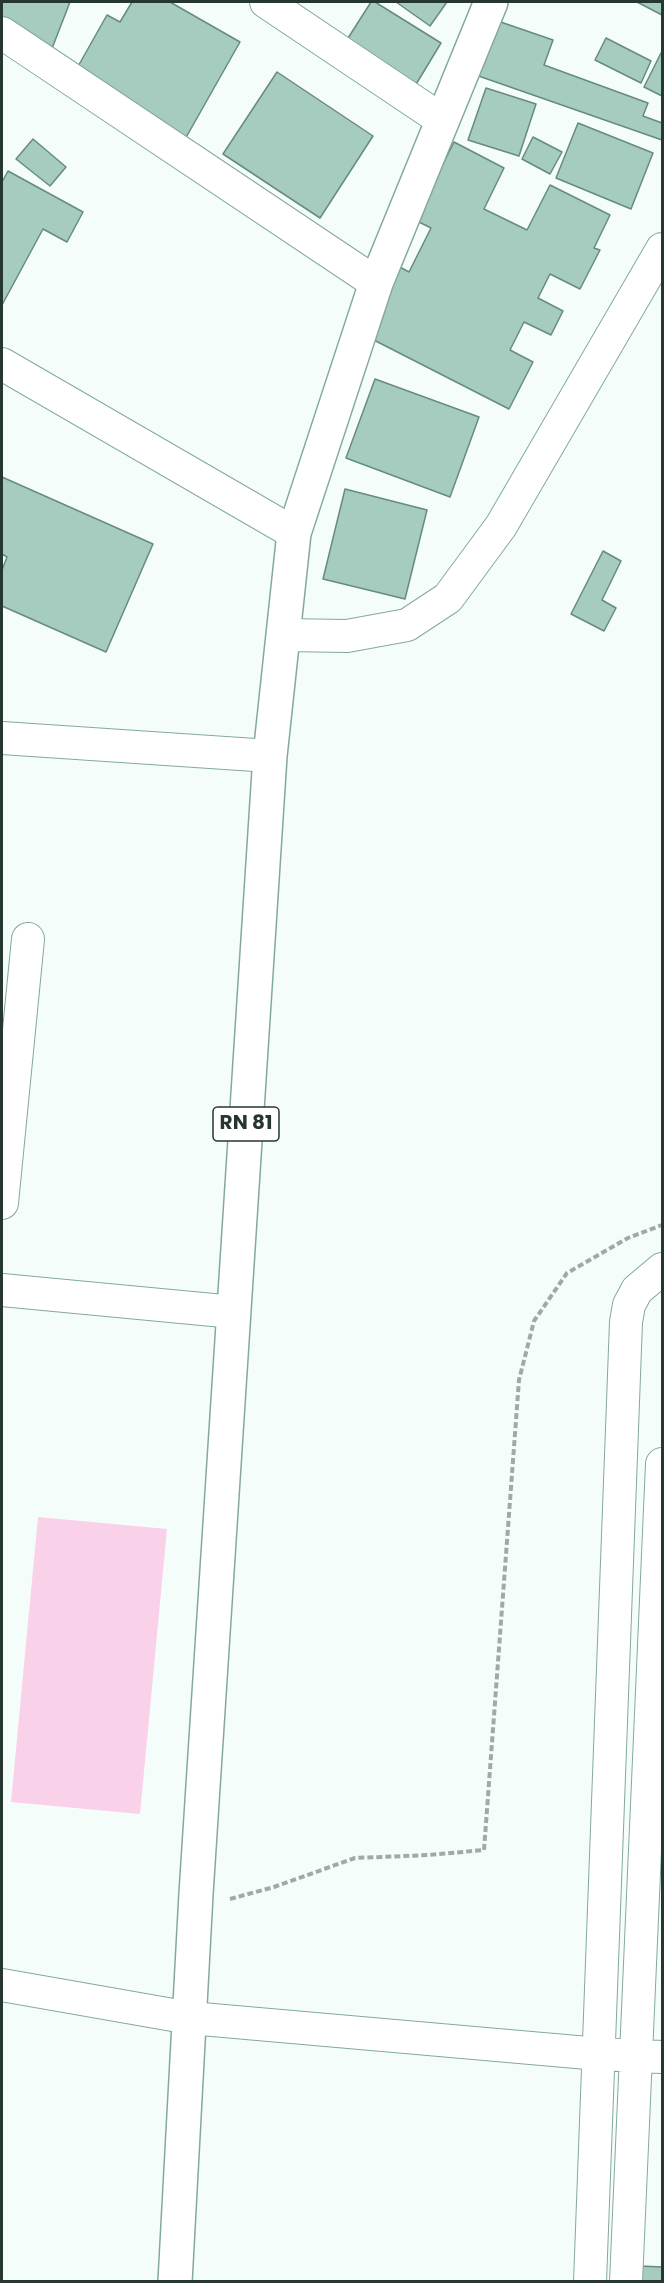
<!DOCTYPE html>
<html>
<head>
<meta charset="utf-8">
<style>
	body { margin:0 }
	#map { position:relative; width:664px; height:2283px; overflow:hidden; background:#f5fdfa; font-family:Poppins,sans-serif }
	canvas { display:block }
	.frame { position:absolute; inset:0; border:3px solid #263631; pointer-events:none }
</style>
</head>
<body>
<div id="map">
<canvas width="664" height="2283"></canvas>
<div class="frame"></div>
</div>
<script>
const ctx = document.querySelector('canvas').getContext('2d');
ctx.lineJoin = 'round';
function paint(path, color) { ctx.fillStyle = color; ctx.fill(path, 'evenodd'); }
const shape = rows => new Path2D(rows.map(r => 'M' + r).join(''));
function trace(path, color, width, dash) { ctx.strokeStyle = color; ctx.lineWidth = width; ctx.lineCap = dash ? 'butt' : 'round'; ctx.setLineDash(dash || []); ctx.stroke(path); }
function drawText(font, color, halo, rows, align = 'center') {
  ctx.font = font + ' Poppins,sans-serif'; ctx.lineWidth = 5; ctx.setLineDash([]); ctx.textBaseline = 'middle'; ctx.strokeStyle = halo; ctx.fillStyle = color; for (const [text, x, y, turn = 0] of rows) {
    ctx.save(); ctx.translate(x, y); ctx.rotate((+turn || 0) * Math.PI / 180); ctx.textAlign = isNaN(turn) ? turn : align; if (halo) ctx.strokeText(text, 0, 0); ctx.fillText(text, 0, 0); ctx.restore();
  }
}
paint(shape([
	[38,1517,167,1529,140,1814,11,1802]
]), '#f9d2ea');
const building = shape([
	[2,2,70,2,51,51,2,32,2,2],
	[132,2,170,2,240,42,184,141,72,77,107,15,120,22,132,2],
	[371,2,375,2,441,43,406,101,336,57,371,2],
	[396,2,447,2,430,26,396,2],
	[637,2,662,2,662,15,637,2],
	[489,18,553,40,544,65,648,103,643,116,662,123,662,140,470,73,489,18],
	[606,38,651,61,641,83,595,60,606,38],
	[661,53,662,54,662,96,644,87,661,53],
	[277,72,373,136,320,218,223,154,277,72],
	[486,88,536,104,519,156,468,140,486,88],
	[578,123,653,153,631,209,556,178,578,123],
	[533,137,562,152,550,174,522,159,533,137],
	[33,139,66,167,50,186,16,159,33,139],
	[454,142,504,168,484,209,527,230,550,185,610,215,594,248,600,250,580,289,550,274,538,298,563,311,551,335,524,322,510,350,533,362,509,409,364,335,398,266,409,272,431,228,415,220,454,142],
	[8,171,83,212,67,242,43,229,2,305,2,182,8,171],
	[375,379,479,417,450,497,346,458,375,379],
	[2,477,153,544,106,652,2,606,2,570,7,557,2,554,2,477],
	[345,489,427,510,405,599,323,579,345,489],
	[603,551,621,561,602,600,616,608,604,631,571,614,603,551],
	[640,2266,662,2267,662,2282,639,2282,640,2266]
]);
paint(building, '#a5ccbf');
trace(building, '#668b7f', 1.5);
const minor = shape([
	[266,2,442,120],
	[2,33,376,283],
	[2,364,294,533],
	[284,635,347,636,407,625,448,598,501,526,662,249],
	[2,738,270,756],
	[2,1203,28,939],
	[2,1290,234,1312],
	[2,1985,190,2018,599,2054,662,2057],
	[590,2282,626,1322,629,1305,637,1290,662,1269],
	[626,2282,662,1464]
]);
const primary = shape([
	[175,2282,196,1894,270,756,294,533,376,283,491,2]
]);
trace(minor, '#83a99d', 34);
trace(primary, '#83a99d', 36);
trace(shape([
	[230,1899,274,1887,355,1858,429,1855,484,1850,519,1380,534,1321,567,1273,628,1238,662,1225]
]), '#9faaa6', 4, [6, 3]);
trace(minor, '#fff', 32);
trace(primary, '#fff', 33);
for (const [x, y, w] of [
	[246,1124,66]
]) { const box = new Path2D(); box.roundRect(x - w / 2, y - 17, w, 34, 4.5); ctx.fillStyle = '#fff'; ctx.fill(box); trace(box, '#263631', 1.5); }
drawText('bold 20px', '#263631', null, [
	["RN 81",246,1124]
]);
</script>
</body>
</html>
